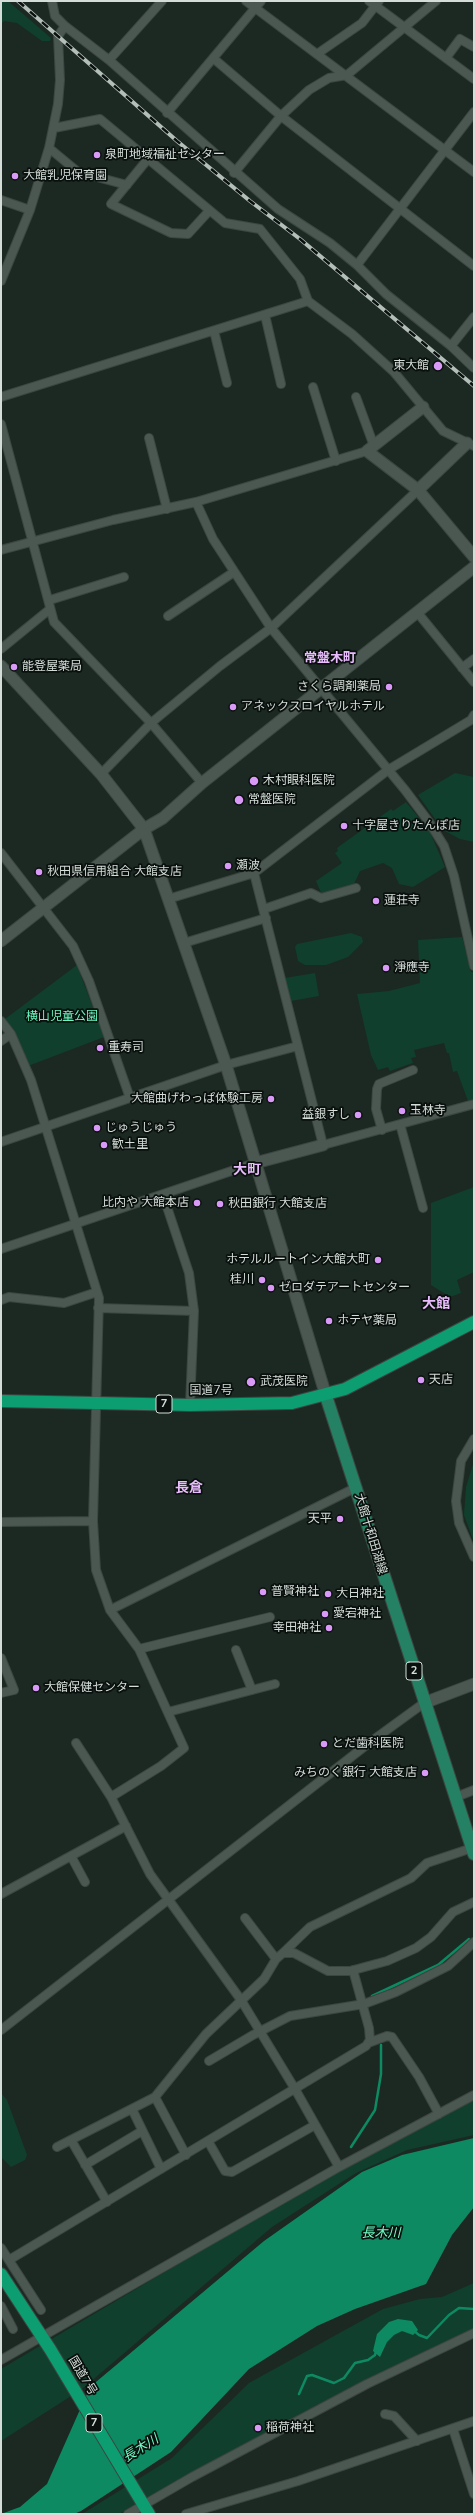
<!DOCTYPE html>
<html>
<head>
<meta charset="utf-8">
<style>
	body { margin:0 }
	#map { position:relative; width:475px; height:2515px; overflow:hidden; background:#1c2923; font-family:"Nunito Sans",sans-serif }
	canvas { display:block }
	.frame { position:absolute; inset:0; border:2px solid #d4ddd8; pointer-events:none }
</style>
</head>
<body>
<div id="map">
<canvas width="475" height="2515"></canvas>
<div class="frame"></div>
</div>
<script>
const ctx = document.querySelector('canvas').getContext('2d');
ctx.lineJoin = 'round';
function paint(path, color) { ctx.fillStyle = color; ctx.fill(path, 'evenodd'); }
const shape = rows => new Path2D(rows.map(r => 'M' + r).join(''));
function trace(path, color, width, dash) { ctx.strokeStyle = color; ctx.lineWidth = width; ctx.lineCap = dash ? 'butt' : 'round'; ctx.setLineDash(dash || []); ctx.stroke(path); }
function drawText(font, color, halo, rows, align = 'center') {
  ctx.font = font + ' "Nunito Sans","Noto Sans JP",sans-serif'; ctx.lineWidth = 3.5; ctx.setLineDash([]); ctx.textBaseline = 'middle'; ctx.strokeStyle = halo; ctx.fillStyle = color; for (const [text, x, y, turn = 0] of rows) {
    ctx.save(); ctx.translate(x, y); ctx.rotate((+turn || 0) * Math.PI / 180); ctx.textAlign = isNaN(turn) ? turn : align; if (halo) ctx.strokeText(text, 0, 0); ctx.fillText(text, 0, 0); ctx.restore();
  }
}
paint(shape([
	[1,1,8,1,51,38,50,41,42,41,17,23,4,21,1,24],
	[455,773,474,777,474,842,460,839,443,830,418,795],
	[406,802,429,830,445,867,413,887,399,884,392,868,383,863,360,871,353,886,322,895,316,881,342,863,335,853,338,851,337,848,391,809,393,811],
	[351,933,362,937,363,942,348,957,326,965,305,965,298,961,295,947,297,944],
	[462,937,471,972,474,972,474,1099,468,1101,457,1071,453,1072,449,1053,447,1053,444,1043,414,1050,416,1057,411,1058,413,1063,390,1071,388,1067,378,1070,371,1055,357,994,389,991,420,983,418,940],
	[77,965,104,1037,28,1066,16,1036,5,1019],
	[315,973,319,996,291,1001,285,978],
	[474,1187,474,1272,457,1280,461,1293,450,1297,431,1285,431,1203],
	[474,1461,474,1542,464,1515,466,1487],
	[1,2093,7,2100,27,2155,25,2160,11,2167,1,2157],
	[474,2100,474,2135,407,2150,356,2173,272,2227,82,2389,1,2441,1,2369,339,2169],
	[474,2283,474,2330,119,2514,82,2514,172,2458,249,2383,383,2309,420,2299,442,2297]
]), '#103f2d');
paint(shape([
	[474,2138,474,2207,452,2235,426,2284,355,2309,317,2326,249,2369,171,2452,81,2511,74,2514,1,2514,20,2507,47,2484,90,2387,264,2241,362,2172,402,2155],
	[398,2319,412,2321,418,2330,413,2335,402,2331,394,2335,387,2342,380,2357,373,2351,377,2334,389,2322]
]), '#0e8a63');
trace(shape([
	[372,1996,438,1965,469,1939],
	[351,2147,375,2110,381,2074,381,2045],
	[413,2330,419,2335,427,2338,449,2315,459,2308,474,2309],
	[299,2394,307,2376,312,2375,334,2383,344,2378,355,2363,368,2360,375,2355,376,2351]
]), '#0e8a63', 2.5);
const street = shape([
	[52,1,55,16,65,26,109,60,278,209,330,243,357,265,386,294,451,346,474,368],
	[246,1,474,172],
	[369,1,474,79],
	[317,54,362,23,379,1],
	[213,58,281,116,474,266],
	[446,58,460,39,474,47],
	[109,60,162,1],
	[167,113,261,1],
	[54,128,100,119,225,223,260,229,300,279,308,301],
	[49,148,78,172,127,185],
	[147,160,111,204,171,233,188,234,209,211],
	[234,173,281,116,309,90,329,78,347,75,436,1],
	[1,200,30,210],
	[357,265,474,112],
	[1,281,30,210,49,148,58,104,60,80,58,36,65,26],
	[265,315,281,384],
	[214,331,227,383],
	[451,346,474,317],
	[313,387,336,461],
	[1,397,308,301,352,334,394,372,443,431,474,446],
	[356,397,374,446],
	[1,424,54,622,151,723,202,783],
	[149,438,167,509],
	[196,502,213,539,271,628,405,790,429,822,444,846,454,876,474,966],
	[1,550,113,520,196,502,367,451],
	[50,600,124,577],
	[417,612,474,682],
	[168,616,234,572],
	[1,649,50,609],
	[462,668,474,659],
	[101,774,151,723,220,666,271,628,418,490],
	[1,853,73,946,89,981,130,1098],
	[254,873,323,1145,474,1104],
	[168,899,254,873,388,770,471,720,474,715],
	[264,909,311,893,321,898,356,888],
	[184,943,266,918],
	[1,1021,11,1034,31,1080,99,1298,93,1521,96,1570,110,1610,139,1649,184,1748,161,1766,111,1797],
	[1,1041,11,1034],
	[400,1124,423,1208],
	[382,1130,376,1109,377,1089,379,1084,413,1070],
	[1,1142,226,1065,298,1046],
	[163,1195,189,1273,194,1311,190,1405],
	[1,1249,255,1163],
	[1,1300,9,1297,64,1303,97,1292],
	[98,1308,194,1311],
	[474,1439,461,1461,456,1501,459,1523,474,1557],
	[1,1522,93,1521],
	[110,1610,355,1488],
	[139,1649,270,1617],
	[236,1650,252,1690],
	[1,1658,14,1690,1,1693],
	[168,1712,275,1684],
	[76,1743,111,1797,150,1874,241,2000,295,2089,339,2167],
	[456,1797,474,1790],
	[71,1856,85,1882],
	[1,1894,126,1826],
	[245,1918,276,1959],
	[283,1953,310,1927,411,1878,427,1863,472,1848],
	[1,2030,369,1743,424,1703],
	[368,2043,387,2036,392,2037,419,2077,439,2114],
	[209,2061,253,2035,290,2016,364,2004,396,1992,448,1966,474,1942],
	[132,2109,161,2169],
	[71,2140,107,2202],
	[208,2141,225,2171,232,2172,315,2125],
	[57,2147,155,2097],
	[186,2155,155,2097,206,2034,264,1979,276,1959,283,1953,294,1953,328,1971,350,1971,387,1961,416,1948,431,1937,453,1912,474,1902],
	[85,2165,142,2131],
	[1,2248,41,2310],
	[9,2260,366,2046,370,2040,369,2028,353,1970],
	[1,2306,13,2329],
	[1,2360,339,2167,474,2095],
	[385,2414,394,2416,417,2441],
	[453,2429,474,2494],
	[128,2514,192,2477,367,2384,474,2333],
	[186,2514,298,2481,474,2421]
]);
const secondary = shape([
	[423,407,367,451,418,490,474,557],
	[418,490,467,443],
	[1,666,101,774,144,829,226,1065,326,1396],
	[1,941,144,829,163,818,202,783,474,567],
	[255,1163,323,1145],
	[424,1703,474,1684]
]);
const primary = shape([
	[326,1396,474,1854]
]);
const highway = shape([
	[1,1401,190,1405,292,1403,345,1389,474,1322],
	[1,2274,50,2349,149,2514]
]);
trace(street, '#3c4641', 10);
trace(secondary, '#3c4641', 13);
trace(primary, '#3c4641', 14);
trace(highway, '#3c4641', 14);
trace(street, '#4a5851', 8);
trace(secondary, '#4a5851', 11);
trace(primary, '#258164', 12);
trace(highway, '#0c9d71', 12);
const rail = shape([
	[18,1,177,141,250,201,300,239,474,386]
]);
trace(rail, '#b5bfba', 4);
trace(rail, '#0a100d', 2.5, [8]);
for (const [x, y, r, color] of [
	[97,155,4,"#d99af7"],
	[15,176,4,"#d99af7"],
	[438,366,5,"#d99af7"],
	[14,667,4,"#d99af7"],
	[389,687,4,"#d99af7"],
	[233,707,4,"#d99af7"],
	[254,781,5,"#d99af7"],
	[239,800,5,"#d99af7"],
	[344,826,4,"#d99af7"],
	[228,866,4,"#d99af7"],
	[39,872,4,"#d99af7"],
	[376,901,4,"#d99af7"],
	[386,968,4,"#d99af7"],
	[100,1048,4,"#d99af7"],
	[271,1099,4,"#d99af7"],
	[402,1111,4,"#d99af7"],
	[358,1115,4,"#d99af7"],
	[97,1128,4,"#d99af7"],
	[104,1145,4,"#d99af7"],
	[197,1203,4,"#d99af7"],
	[220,1204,4,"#d99af7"],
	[378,1260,4,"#d99af7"],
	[262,1280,4,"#d99af7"],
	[271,1288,4,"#d99af7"],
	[329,1321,4,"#d99af7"],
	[421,1380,4,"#d99af7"],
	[251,1382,5,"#d99af7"],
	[340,1519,4,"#d99af7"],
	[263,1592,4,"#d99af7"],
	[328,1594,4,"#d99af7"],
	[325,1614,4,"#d99af7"],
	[329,1628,4,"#d99af7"],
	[36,1688,4,"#d99af7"],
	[324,1744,4,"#d99af7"],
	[425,1773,4,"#d99af7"],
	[258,2428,4,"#d99af7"]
]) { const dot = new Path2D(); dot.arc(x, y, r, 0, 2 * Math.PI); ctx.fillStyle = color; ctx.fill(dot); trace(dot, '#0a100d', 1.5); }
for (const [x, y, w] of [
	[164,1404,16],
	[414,1671,16],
	[94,2423,16]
]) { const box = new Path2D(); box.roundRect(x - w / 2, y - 9, w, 18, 3); ctx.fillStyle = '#0a100d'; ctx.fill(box); trace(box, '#d4ddd8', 1); }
drawText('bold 11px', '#d4ddd8', null, [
	["7",164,1404],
	["2",414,1671],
	["7",94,2423]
]);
drawText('12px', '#d4ddd8', '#0a100d', [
	["泉町地域福祉センター",105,155],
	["大館乳児保育園",23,176],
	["東大館",429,366,"right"],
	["能登屋薬局",22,667],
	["さくら調剤薬局",381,687,"right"],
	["アネックスロイヤルホテル",241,707],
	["木村眼科医院",263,781],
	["常盤医院",248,800],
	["十字屋きりたんぽ店",352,826],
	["瀬波",236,866],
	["秋田県信用組合 大館支店",47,872],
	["蓮荘寺",384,901],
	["淨應寺",394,968],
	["重寿司",108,1048],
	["大館曲げわっぱ体験工房",263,1099,"right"],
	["玉林寺",410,1111],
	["益銀すし",350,1115,"right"],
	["じゅうじゅう",105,1128],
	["歓土里",112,1145],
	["比内や 大館本店",189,1203,"right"],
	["秋田銀行 大館支店",228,1204],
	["ホテルルートイン大館大町",370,1260,"right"],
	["桂川",254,1280,"right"],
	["ゼロダテアートセンター",279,1288],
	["ホテヤ薬局",337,1321],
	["天店",429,1380],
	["武茂医院",260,1382],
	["天平",332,1519,"right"],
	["普賢神社",271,1592],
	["大日神社",336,1594],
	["愛宕神社",333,1614],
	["幸田神社",321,1628,"right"],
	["大館保健センター",44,1688],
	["とだ歯科医院",332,1744],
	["みちのく銀行 大館支店",417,1773,"right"],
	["稲荷神社",266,2428]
], 'left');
drawText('12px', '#6cf8c1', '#0a100d', [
	["横山児童公園",62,1017]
]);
drawText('12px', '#d4ddd8', '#0a100d', [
	["国道7号",211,1391],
	["大館十和田湖線",370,1534,73],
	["国道7号",82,2376,59]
]);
drawText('bold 13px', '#e8bcfd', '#0a100d', [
	["常盤木町",330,659]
]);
drawText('italic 13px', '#71fdc5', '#0a100d', [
	["長木川",381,2234],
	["長木川",141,2449,-32]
]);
drawText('bold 14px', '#e8bcfd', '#0a100d', [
	["大町",247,1171],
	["大館",436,1305],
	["長倉",189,1489]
]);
</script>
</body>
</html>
